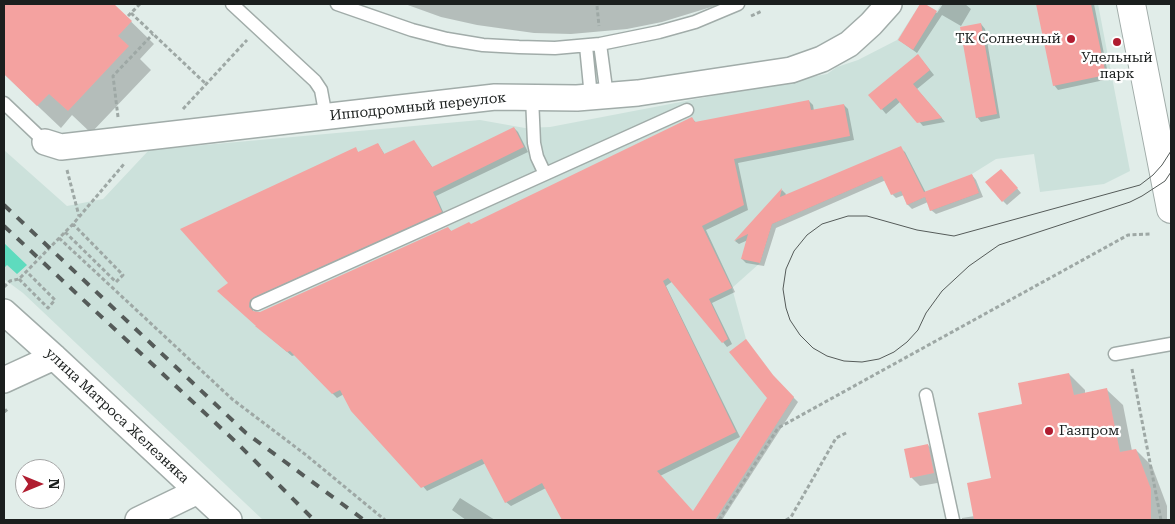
<!DOCTYPE html>
<html>
<head>
<meta charset="utf-8">
<style>
	body { margin:0 }
	#map { position:relative; width:1175px; height:524px; overflow:hidden; background:#e1ede9; font-family:"Roboto Serif",serif }
	canvas { display:block }
	.frame { position:absolute; inset:0; border:5px solid #1b1f1e; pointer-events:none }
	.north { position:absolute; left:15px; top:459px; width:50px; height:50px; box-sizing:border-box; background:#fff; border:1px solid #a4a5a5; border-radius:50%; rotate:90deg; font-size:14px; font-weight:700; line-height:20px; text-align:center; color:#1b1f1e }
	.north::after { content:''; display:block; margin:auto; width:18px; height:22px; background:#b01d30; clip-path:polygon(50% 0,100% 100%,50% 72%,0 100%) }
</style>
</head>
<body>
<div id="map">
<canvas width="1175" height="524"></canvas>
<div class="frame"></div>
<div class="north">N</div>
</div>
<script>
const ctx = document.querySelector('canvas').getContext('2d');
ctx.lineJoin = 'round';
function paint(path, color) { ctx.fillStyle = color; ctx.fill(path, 'evenodd'); }
const shape = rows => new Path2D(rows.map(r => 'M' + r).join(''));
function trace(path, color, width, dash) { ctx.strokeStyle = color; ctx.lineWidth = width; ctx.lineCap = dash ? 'butt' : 'round'; ctx.setLineDash(dash || []); ctx.stroke(path); }
function drawText(font, color, halo, rows, align = 'center') {
  ctx.font = font + ' "Roboto Serif",serif'; ctx.lineWidth = 4.5; ctx.setLineDash([]); ctx.textBaseline = 'middle'; ctx.strokeStyle = halo; ctx.fillStyle = color; for (const [text, x, y, turn = 0] of rows) {
    ctx.save(); ctx.translate(x, y); ctx.rotate((+turn || 0) * Math.PI / 180); ctx.textAlign = isNaN(turn) ? turn : align; if (halo) ctx.strokeText(text, 0, 0); ctx.fillText(text, 0, 0); ctx.restore();
  }
}
paint(shape([
	[920,4,925,4,937,11,941,4,1098,4,1130,171,1104,184,1040,192,1034,154,996,159,972,174,979,193,930,211,925,197,907,205,901,191,882,176,772,224,760,263,732,288,746,339,773,375,794,397,714,520,263,520,23,293,4,279,4,150,67,206,103,199,149,150,480,120,525,128,550,127,827,74,837,67,858,60,897,40]
]), '#cce1db');
paint(shape([
	[4,243,27,265,17,274,7,265,4,268]
]), '#5edbbe');
paint(shape([
	[4,4,113,4,154,44,140,59,151,70,91,133,72,115,61,128,4,74],
	[405,4,721,4,662,22,627,29,571,34,534,33,477,25,441,17],
	[922,4,937,13,943,4,965,4,971,9,961,26,942,15,917,53,899,40],
	[1037,4,1094,4,1109,79,1058,90,1054,85],
	[981,24,985,29,1000,118,981,122,977,117],
	[922,60,934,75,917,89,945,122,923,126,901,101,886,114,870,95],
	[809,101,813,105,814,111,844,105,848,109,854,140,738,163,748,210,706,230,735,292,712,303,732,344,727,347,723,342,673,281,666,286,740,437,660,476,693,513,768,398,777,381,798,402,722,520,563,520,546,488,511,506,506,502,486,463,427,491,344,394,337,398,295,355,292,356,261,330,230,283,355,149,359,153,378,144,385,155,414,142,433,168,514,128,518,132,528,152,436,196,445,216,254,304,253,312,260,313,448,228,452,232,471,225,692,119,697,123],
	[900,148,905,152,926,193,972,175,976,180,983,197,936,214,931,210,928,202,912,209,908,205,904,195,896,198,892,194,886,180,776,228,764,266,746,263,742,259,748,240,739,244,735,241,782,190,786,194,785,196],
	[1005,174,1021,193,1007,205,1003,201],
	[1069,374,1085,390,1085,394,1107,390,1123,405,1132,451,1136,450,1152,466,1167,506,1167,520,962,520,962,518,975,516,993,479,1024,405],
	[928,445,937,454,943,482,920,486,911,477],
	[460,498,495,520,466,520,452,510]
]), '#0003');
paint(shape([
	[4,4,114,4,132,21,118,36,129,46,68,111,49,94,37,106,4,74],
	[920,4,925,4,937,11,913,50,898,40],
	[1036,4,1091,4,1106,75,1053,86],
	[981,23,997,114,976,118,960,27],
	[918,54,930,70,913,84,942,118,917,123,896,98,881,110,868,95],
	[809,100,811,110,844,104,850,136,734,159,744,205,702,226,732,288,709,299,728,339,722,343,668,278,663,281,736,432,657,471,693,511,767,398,729,352,746,339,773,375,794,397,715,520,562,520,542,483,505,503,482,459,421,488,351,411,340,390,332,394,290,351,287,352,255,326,256,326,217,291,228,283,180,229,356,147,358,152,378,143,384,154,414,140,432,167,514,127,524,147,433,192,442,212,254,297,250,300,249,307,253,311,260,312,448,227,451,231,469,222,471,224,692,117,695,122],
	[901,146,924,192,972,174,979,193,930,211,925,197,907,205,901,191,891,195,882,176,772,224,760,263,741,259,748,234,734,241,782,188,780,197],
	[1001,169,1018,188,1002,202,985,182],
	[1069,373,1074,395,1107,388,1120,452,1136,449,1151,489,1151,520,974,520,967,483,991,478,978,413,1022,404,1018,383],
	[928,444,934,473,910,478,904,449]
]), '#f4a2a0');
const lane = shape([
	[232,4,315,81,321,90,326,117],
	[337,4,412,30,447,39,483,45,519,47,555,48,600,44,659,32,695,22,738,4],
	[600,44,607,96],
	[586,46,591,97],
	[532,97,534,143,537,157,545,174],
	[4,103,45,142],
	[257,304,687,110],
	[1115,354,1171,344],
	[926,395,953,520]
]);
const street = shape([
	[45,142,61,147,495,97,577,98,638,93,791,70,822,59,849,44,871,24,889,4],
	[4,312,54,357,229,520],
	[4,380,54,357],
	[138,520,198,491]
]);
const secondary = shape([
	[1131,4,1171,209]
]);
trace(lane, '#a1aca9', 15);
trace(street, '#a1aca9', 28);
trace(secondary, '#a1aca9', 30);
trace(shape([
	[597,6,599,26],
	[131,13,206,84],
	[128,16,140,4],
	[751,16,762,11],
	[183,109,247,40],
	[118,117,113,76,153,34],
	[67,170,79,216],
	[65,232,116,282,123,275,73,224],
	[59,238,232,399,306,455,385,520],
	[19,279,48,308,55,300,26,271],
	[4,287,10,281,19,279,73,224,124,164],
	[1132,369,1161,520],
	[4,412,9,408],
	[719,520,778,428,1128,235,1150,234],
	[786,520,791,517,836,438,848,432]
]), '#9ea8a5', 3, [4, 2.5]);
trace(lane, '#fff', 12);
trace(street, '#fff', 25);
trace(secondary, '#fff', 28);
trace(shape([
	[1171,151,1162,165,1153,175,1140,185,954,236,917,230,867,216,848,216,822,224,807,235,794,251,786,269,783,289,786,308,790,320,800,335,813,348,827,356,844,361,862,362,879,359,894,352,907,342,918,330,926,313,942,291,969,266,999,245,1130,202,1142,196,1165,181,1171,172]
]), '#555b59', 1);
trace(shape([
	[4,205,246,433,364,520],
	[4,226,237,443,314,520]
]), '#555b59', 4, [9, 9]);
for (const [x, y, r, color] of [
	[1071,39,5,"#b01d30"],
	[1117,42,5,"#b01d30"],
	[1049,431,5,"#b01d30"]
]) { const dot = new Path2D(); dot.arc(x, y, r, 0, 2 * Math.PI); ctx.fillStyle = color; ctx.fill(dot); trace(dot, '#fff', 2); }
drawText('14px', '#1b1f1e', '#fff', [
	["ТК Солнечный",1061,39],
	["Удельный",1117,58,"center"],
	["парк",1117,74,"center"],
	["Газпром",1059,431,"left"]
], 'right');
drawText('14px', '#1b1f1e', '#fff', [
	["Ипподромный переулок",418,107,-6],
	["улица Матроса Железняка",117,416,43]
]);
</script>
</body>
</html>
